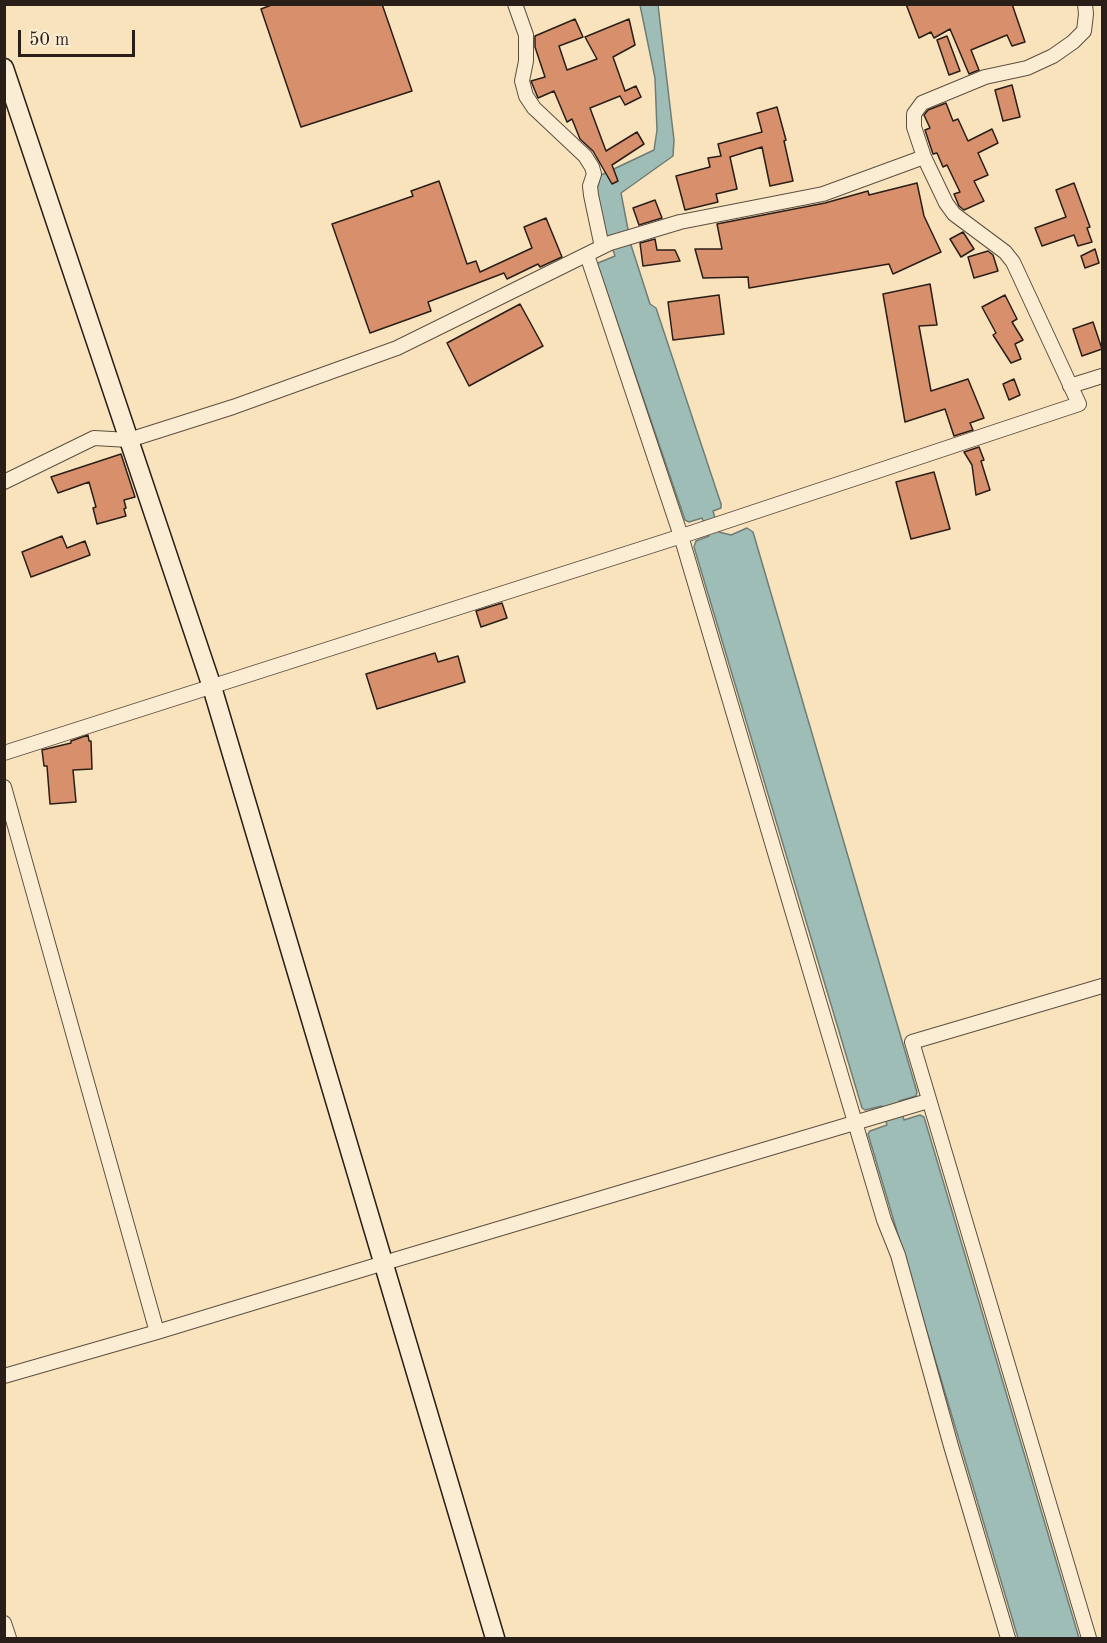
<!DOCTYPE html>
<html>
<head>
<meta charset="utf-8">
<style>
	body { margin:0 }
	#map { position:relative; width:1107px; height:1643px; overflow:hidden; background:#f9e3bd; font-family:"Old Standard TT",serif }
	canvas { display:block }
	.frame { position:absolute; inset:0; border:6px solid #291e18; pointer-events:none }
	.scale { position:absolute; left:18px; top:30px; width:117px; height:27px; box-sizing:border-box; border:3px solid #291e18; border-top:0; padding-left:8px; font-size:18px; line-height:21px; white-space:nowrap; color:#291e18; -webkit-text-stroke:4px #fbedd4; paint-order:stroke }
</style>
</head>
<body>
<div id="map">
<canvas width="1107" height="1643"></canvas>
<div class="frame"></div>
<div class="scale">50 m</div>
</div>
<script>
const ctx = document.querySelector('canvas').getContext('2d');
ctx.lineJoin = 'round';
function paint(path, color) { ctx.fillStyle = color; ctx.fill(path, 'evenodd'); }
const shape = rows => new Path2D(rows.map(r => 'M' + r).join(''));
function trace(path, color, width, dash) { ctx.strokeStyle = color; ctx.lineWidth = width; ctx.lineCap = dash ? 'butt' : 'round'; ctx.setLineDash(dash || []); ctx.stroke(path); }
const water = shape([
	[640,5,658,5,674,140,673,156,621,193,631,245,650,304,656,308,721,504,721,508,713,511,719,532,731,535,747,528,753,532,917,1092,916,1096,899,1101,904,1120,920,1115,924,1117,1079,1638,1018,1638,868,1134,870,1131,887,1125,882,1106,865,1110,862,1108,694,547,696,541,709,536,702,518,689,522,685,520,598,266,598,263,615,256,610,241,607,241,596,192,601,175,654,150,657,130,655,78,640,5]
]);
paint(water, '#9ebdb6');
trace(water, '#6f7d77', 1.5);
const building = shape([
	[274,4,382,4,412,91,301,127,261,9,274,4],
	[906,4,1012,4,1025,42,1012,46,1007,35,971,50,979,70,969,74,950,29,934,38,931,32,919,38,906,4],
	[575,19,583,37,559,46,567,70,597,59,585,37,629,19,635,45,613,57,625,91,636,86,641,97,625,105,620,96,590,108,606,151,637,132,644,144,612,165,618,181,612,184,593,151,580,139,572,119,567,122,554,91,538,98,531,81,545,77,535,47,535,36,575,19],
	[947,36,960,71,949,75,937,40,947,36],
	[1012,85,1020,117,1003,121,995,90,1012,85],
	[946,103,953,121,958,119,968,141,992,129,998,143,978,153,988,175,974,181,984,201,964,210,959,206,954,194,960,192,947,165,943,167,937,153,933,154,925,130,930,128,924,115,928,110,946,103],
	[777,107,786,140,784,141,793,181,770,186,762,147,730,157,737,189,716,194,718,202,685,210,676,176,710,167,708,158,721,156,718,144,762,132,757,113,777,107],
	[439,181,467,264,476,261,480,272,532,248,524,227,546,218,562,257,540,267,538,264,507,279,504,273,428,302,431,311,370,333,332,224,413,196,411,191,439,181],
	[917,183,924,216,941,252,893,274,889,264,749,288,748,277,703,278,695,249,722,249,717,224,825,203,868,191,869,195,917,183],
	[1074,183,1090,227,1087,228,1092,242,1078,246,1074,235,1042,246,1035,228,1066,217,1056,190,1074,183],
	[655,200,662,218,639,225,633,208,655,200],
	[963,232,974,249,961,257,950,239,963,232],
	[655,239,657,250,675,250,680,261,643,266,640,243,655,239],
	[1095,249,1099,263,1085,268,1081,256,1095,249],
	[988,251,993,255,998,271,974,278,968,257,988,251],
	[930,284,937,325,919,326,931,391,968,379,984,418,970,423,973,430,954,436,945,409,905,422,883,294,930,284],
	[719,295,724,334,673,340,668,302,719,295],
	[1005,295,1017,319,1012,322,1023,340,1015,344,1021,359,1011,363,993,335,996,333,982,307,1005,295],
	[520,304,543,346,469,386,447,343,520,304],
	[1093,322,1102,349,1082,356,1073,329,1093,322],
	[1014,379,1020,395,1009,400,1003,384,1014,379],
	[979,447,984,460,981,461,990,490,976,495,972,465,964,452,979,447],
	[121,454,135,497,124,500,126,508,124,509,126,516,97,524,93,508,96,507,89,482,58,493,51,477,121,454],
	[934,472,950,529,911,539,896,482,934,472],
	[62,536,67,548,85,541,90,555,31,577,22,552,62,536],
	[502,603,507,618,481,627,476,611,502,603],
	[435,653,438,662,458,656,465,682,377,709,366,674,435,653],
	[88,735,89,741,91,741,92,769,73,770,76,802,50,804,47,766,44,766,42,750,71,743,71,741,88,735]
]);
paint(building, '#d7906b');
trace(building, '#291e18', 1.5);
const street = shape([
	[515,4,526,35,526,61,522,81,526,96,534,108,585,156,592,167,594,174,590,186,591,195,602,247],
	[587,255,681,536,884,1220,898,1255,951,1446,1008,1638],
	[1070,386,1102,376],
	[4,482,94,438,129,440,233,407,397,348,610,243,680,222,823,194,924,157],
	[4,753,691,533,1079,404,1013,262,1005,252,954,214,946,203,924,157,914,127,914,114,922,103,985,77,1027,68,1053,56,1073,42,1084,31,1086,14,1085,4],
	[4,787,157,1332],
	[4,1376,157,1332,384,1263,928,1101],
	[4,1623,9,1638],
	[1089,1638,912,1042,1102,986]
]);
const secondary = shape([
	[4,68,212,687,495,1638]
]);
trace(street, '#5d4f41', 16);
trace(secondary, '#291e18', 21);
trace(street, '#fbedd4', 14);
trace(secondary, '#fbedd4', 18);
</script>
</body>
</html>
